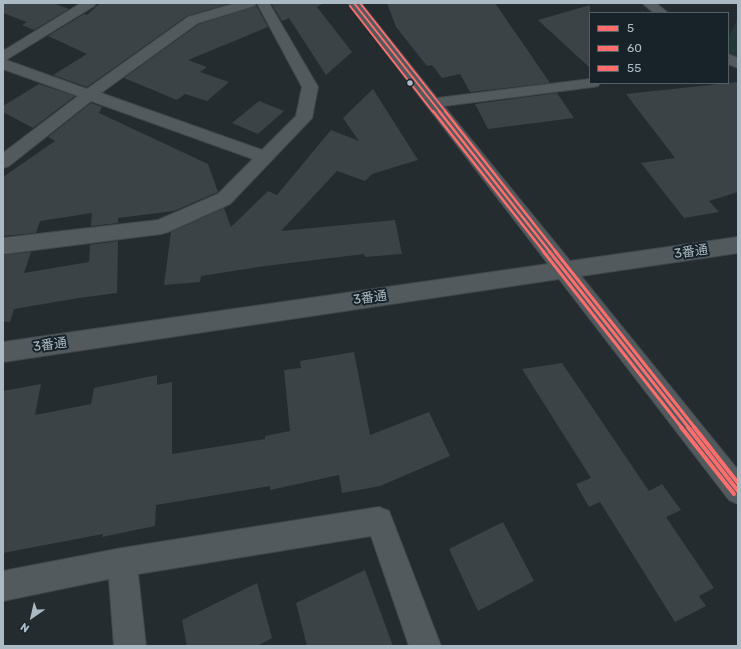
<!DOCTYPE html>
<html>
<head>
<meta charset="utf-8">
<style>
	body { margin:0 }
	#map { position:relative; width:741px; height:649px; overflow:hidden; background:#242c2f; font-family:Rubik,sans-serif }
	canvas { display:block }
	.frame { position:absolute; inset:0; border:4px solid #abbac3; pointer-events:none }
	.legend { position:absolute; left:589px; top:12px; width:140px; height:72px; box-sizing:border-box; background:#182329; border:1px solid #535f67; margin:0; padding:5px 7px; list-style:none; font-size:12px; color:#abbac3 }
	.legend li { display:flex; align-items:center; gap:8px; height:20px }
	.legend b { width:20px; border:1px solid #535f67 }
	.north { position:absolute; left:12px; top:597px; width:40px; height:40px; -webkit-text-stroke:3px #182329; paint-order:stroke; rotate:214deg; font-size:11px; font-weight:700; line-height:16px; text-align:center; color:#abbac3 }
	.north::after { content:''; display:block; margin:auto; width:14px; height:18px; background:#abbac3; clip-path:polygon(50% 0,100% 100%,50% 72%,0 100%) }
</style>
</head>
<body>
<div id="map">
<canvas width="741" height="649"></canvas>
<div class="frame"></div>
<ul class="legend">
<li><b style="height:5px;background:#ff6d6d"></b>5</li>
<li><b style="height:5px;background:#ff6d6d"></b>60</li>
<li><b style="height:5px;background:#ff6d6d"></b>55</li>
</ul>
<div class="north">N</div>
</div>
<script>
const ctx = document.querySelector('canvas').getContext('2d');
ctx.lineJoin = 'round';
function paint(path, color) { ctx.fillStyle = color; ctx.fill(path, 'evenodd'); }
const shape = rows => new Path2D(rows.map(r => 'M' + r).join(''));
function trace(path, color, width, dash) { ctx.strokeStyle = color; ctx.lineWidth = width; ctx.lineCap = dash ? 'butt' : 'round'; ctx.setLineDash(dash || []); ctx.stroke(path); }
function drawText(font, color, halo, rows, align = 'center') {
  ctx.font = font + ' Rubik,"Noto Sans JP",sans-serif'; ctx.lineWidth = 4; ctx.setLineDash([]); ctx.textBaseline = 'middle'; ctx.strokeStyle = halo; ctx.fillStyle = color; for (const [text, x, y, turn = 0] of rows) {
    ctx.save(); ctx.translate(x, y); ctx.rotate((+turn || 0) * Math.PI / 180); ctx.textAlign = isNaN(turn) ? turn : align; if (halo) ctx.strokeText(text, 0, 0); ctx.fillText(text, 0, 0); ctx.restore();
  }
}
paint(shape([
	[738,18,738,58,728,52,728,38]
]), '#243935');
paint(shape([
	[3,3,53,3,69,9,34,30,22,25,27,22,3,13],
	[100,3,231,3,187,16,87,87,53,75,87,54,48,36,84,14,87,15],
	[271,3,324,3,317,7,352,52,326,75,289,18,282,21],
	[387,3,495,3,550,83,470,92,460,74,442,78,432,65,427,66,396,27],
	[256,5,268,27,188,60,207,67,200,72,229,82,207,101,185,94,177,100,124,78,199,24,254,7],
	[590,5,590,68,538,20],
	[738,82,738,192,709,201,719,212,684,218,641,163,675,158,626,94],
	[39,84,75,96,33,128,3,112,3,106],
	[373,89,418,160,372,174,365,181,337,171,281,231,395,220,402,254,365,257,364,254,265,266,201,276,200,282,164,285,171,232,224,208,231,227,268,191,277,195,331,130,359,141,343,118],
	[557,93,574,118,488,129,475,104],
	[259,101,284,111,258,134,232,123],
	[91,103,102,107,99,113,208,164,218,192,174,211,118,218,118,223,91,226,92,213,40,221,36,233,3,236,3,177,55,141,48,137],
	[118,241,117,293,79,298,14,309,10,322,3,321,3,255,31,252,24,273,89,262,90,245],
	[354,352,370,435,429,412,450,456,380,486,342,493,339,475,270,490,270,486,156,505,155,526,102,537,103,534,3,553,3,391,41,384,35,415,91,404,94,388,157,375,157,385,172,382,172,454,265,439,265,436,290,431,284,370,301,368,300,361],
	[562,363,649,491,662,484,681,510,666,517,714,588,699,596,706,606,675,622,600,502,589,507,576,484,591,478,522,369],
	[503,522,534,581,478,611,449,549],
	[365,570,393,646,307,646,296,603],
	[257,583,272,638,257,646,187,646,182,620]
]), '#3c4346');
const minor = shape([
	[81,3,96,3,94,6,6,60,87,89,188,17,236,3,256,3,254,6,198,23,101,93,262,150,296,116,302,87,257,3,269,3,318,87,312,118,230,204,168,232,161,234,3,254,3,238,158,220,218,194,253,159,91,101,9,166,3,168,3,153,78,96,3,69,3,51,81,3],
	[348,3,361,3,437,98,590,79,590,83,600,83,598,86,593,87,444,106,570,261,738,237,738,253,581,276,738,470,738,504,729,500,559,279,3,362,3,342,548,264,348,3],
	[642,3,656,3,668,13,654,13,642,3],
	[728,54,738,58,738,68,728,64,728,54],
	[379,507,389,511,441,646,409,646,371,536,138,574,146,646,114,646,109,579,3,601,3,571,122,548,379,507]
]);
trace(minor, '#42474a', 2);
paint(minor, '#525a5e');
trace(shape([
	[354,3,440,112]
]), '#ff6d6d', 2);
trace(shape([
	[439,111,550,252]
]), '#ff6d6d', 2.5);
trace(shape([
	[549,251,689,428]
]), '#ff6d6d', 3);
trace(shape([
	[688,427,738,491]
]), '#ff6d6d', 4);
trace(shape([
	[350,6,433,112]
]), '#ff6d6d', 2);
trace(shape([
	[433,111,544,252]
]), '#ff6d6d', 2.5);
trace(shape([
	[543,251,682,428]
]), '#ff6d6d', 3);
trace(shape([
	[681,427,734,494]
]), '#ff6d6d', 4);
trace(shape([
	[360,3,446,112]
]), '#ff6d6d', 2);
trace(shape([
	[445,111,556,252]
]), '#ff6d6d', 2.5);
trace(shape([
	[555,251,695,428]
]), '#ff6d6d', 3);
trace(shape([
	[694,427,738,483]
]), '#ff6d6d', 4);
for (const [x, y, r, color] of [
	[410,83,3.5,"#abbac3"]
]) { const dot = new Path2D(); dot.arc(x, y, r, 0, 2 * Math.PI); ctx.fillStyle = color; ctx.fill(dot); trace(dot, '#182329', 1.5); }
drawText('13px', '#abbac3', '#182329', [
	["3番通",691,252,-8],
	["3番通",370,298,-8],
	["3番通",50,345,-8]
]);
</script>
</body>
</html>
